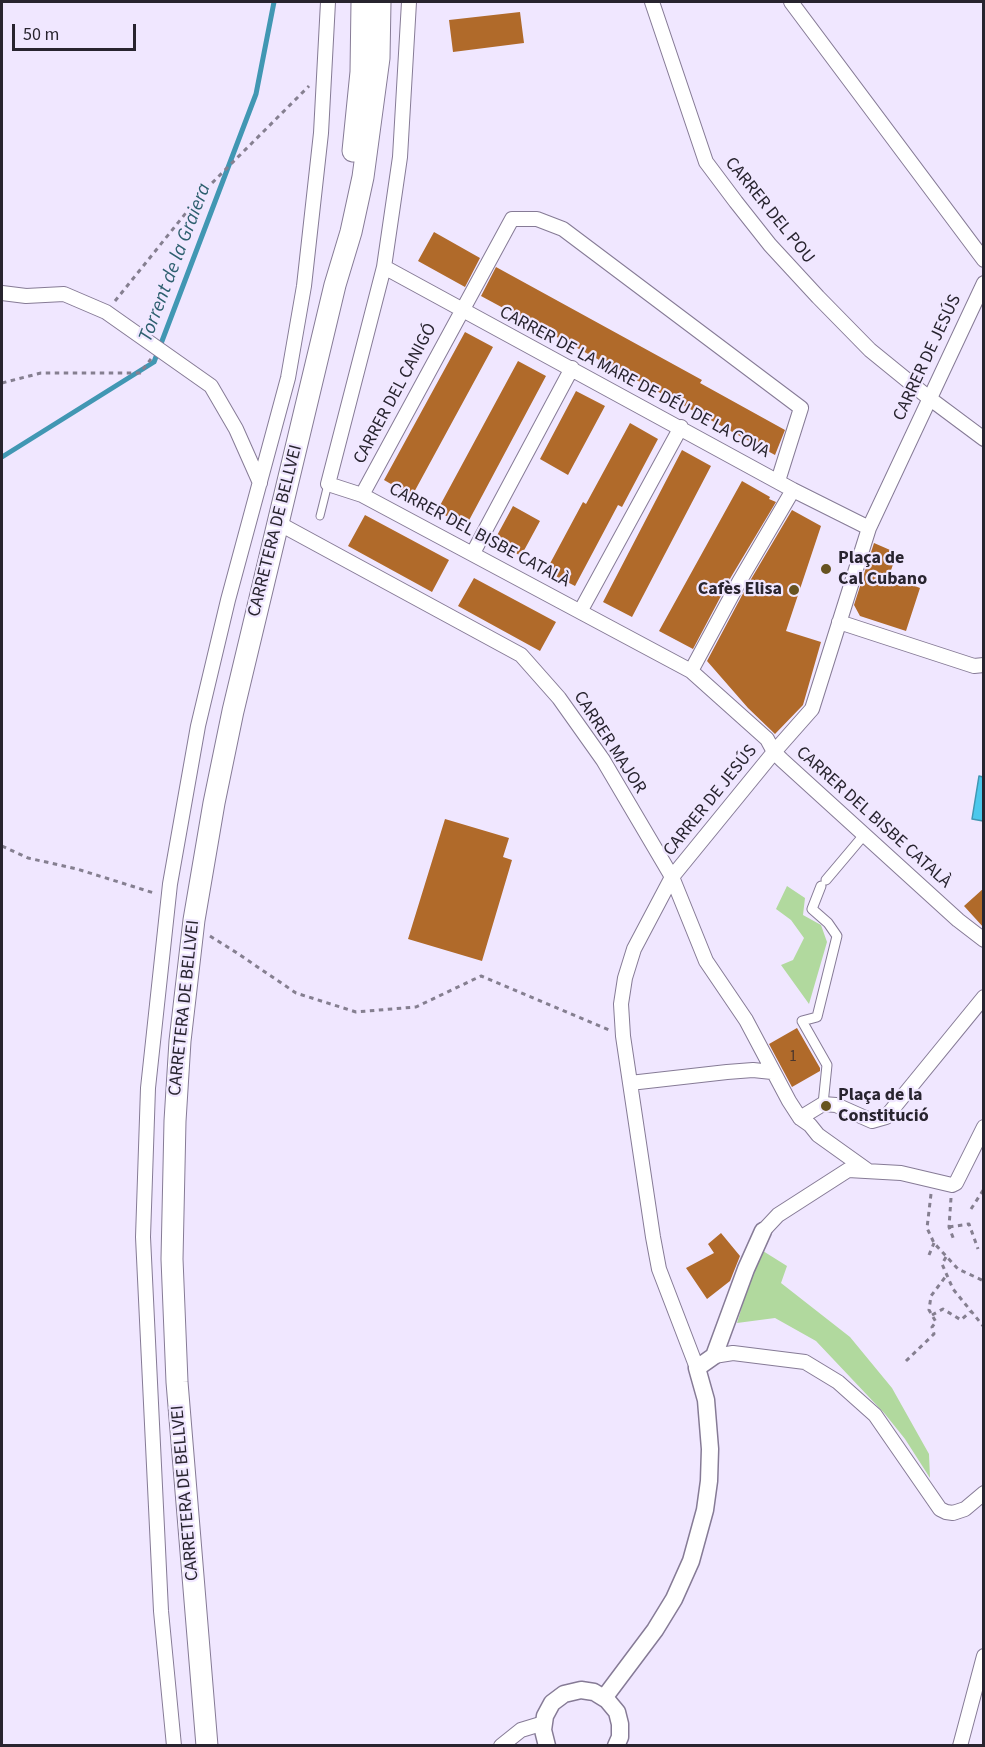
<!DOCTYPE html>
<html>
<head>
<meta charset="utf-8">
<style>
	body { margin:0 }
	#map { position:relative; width:985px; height:1747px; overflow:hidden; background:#f0e7ff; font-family:"Source Sans 3",sans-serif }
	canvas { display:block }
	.frame { position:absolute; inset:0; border:3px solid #28242f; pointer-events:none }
	.scale { position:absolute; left:12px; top:24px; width:124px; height:27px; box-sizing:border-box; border:3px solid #28242f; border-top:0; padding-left:8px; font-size:18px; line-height:21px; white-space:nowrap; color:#28242f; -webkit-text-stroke:4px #f0e7ff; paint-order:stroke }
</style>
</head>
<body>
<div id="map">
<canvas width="985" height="1747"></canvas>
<div class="frame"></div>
<div class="scale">50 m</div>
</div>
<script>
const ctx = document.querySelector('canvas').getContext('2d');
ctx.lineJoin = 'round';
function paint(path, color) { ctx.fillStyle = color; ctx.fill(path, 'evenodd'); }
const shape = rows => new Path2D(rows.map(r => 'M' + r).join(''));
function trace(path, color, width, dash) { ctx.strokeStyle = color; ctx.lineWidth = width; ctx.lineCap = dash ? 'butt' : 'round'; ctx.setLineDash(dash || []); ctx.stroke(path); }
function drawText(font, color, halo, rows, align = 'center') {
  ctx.font = font + ' "Source Sans 3",sans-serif'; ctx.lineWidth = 4.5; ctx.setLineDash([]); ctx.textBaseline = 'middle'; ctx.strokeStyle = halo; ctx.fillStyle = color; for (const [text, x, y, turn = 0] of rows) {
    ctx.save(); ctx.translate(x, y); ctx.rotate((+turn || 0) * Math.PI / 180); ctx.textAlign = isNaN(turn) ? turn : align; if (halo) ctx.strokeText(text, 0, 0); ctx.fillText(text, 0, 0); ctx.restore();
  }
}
paint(shape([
	[787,886,805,898,803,915,821,925,827,942,809,1004,781,965,793,960,804,938,791,920,776,909],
	[763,1251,787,1266,781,1283,850,1337,892,1388,929,1454,930,1478,905,1439,885,1414,816,1341,775,1318,737,1323,754,1267]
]), '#b1d99e');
const water = shape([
	[979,776,983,777,983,821,972,819,979,776]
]);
paint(water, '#4cc8ec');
trace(water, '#4197b3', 1.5);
trace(shape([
	[2,457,154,362,256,94,274,2]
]), '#4197b3', 5);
paint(shape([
	[520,12,524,43,453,52,449,20],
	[434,232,480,258,465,287,418,261],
	[496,267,702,380,700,383,785,430,775,455,481,296],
	[465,332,493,347,412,496,384,480],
	[518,361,546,376,466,526,437,511],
	[576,391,605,406,568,475,540,459],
	[630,423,658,439,622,507,618,505,575,586,546,571,583,502,586,504],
	[682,450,711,466,632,617,603,602],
	[742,481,770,497,769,499,776,502,731,577,693,649,659,631],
	[513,506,540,521,521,556,494,541],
	[792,510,821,526,786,631,821,642,803,705,775,734,748,708,707,661,747,586],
	[365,515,449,560,432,592,348,546],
	[874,543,897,553,889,576,920,588,906,631,860,616,854,605],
	[474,578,556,622,540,651,458,606],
	[445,819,509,838,503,857,512,860,482,961,408,939],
	[984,888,984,928,964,906],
	[797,1028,820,1068,820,1071,792,1087,769,1044],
	[721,1233,740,1256,730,1281,707,1299,686,1268,714,1253,708,1244]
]), '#b06a2a');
const service = shape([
	[320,516,328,484]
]);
const pedestrian = shape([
	[826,880,864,835],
	[821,886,812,909,828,923,837,936,817,1017,802,1021,827,1065,823,1104]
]);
const minor = shape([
	[409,2,400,157,384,267,328,484,362,495,691,671,767,739,774,752,782,760,958,920,984,940],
	[652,2,706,162,736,202,770,245,818,297,870,350,929,398,984,439],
	[791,2,984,260],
	[384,267,793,490,869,528],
	[2,293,26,296,64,294,106,312,211,386,236,429,260,483],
	[362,495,512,219,537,219,563,229,801,408,778,481],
	[278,523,521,655,559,698,603,760,672,877,706,961,746,1020,789,1101,800,1118,810,1125,818,1135,867,1170],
	[473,553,572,368],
	[581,610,681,427],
	[839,622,974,666,984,665],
	[691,671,739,582,793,490],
	[630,1083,727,1072,753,1070,772,1072],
	[800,1118,823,1104,836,1105,872,1121,886,1117,984,997],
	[763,1231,778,1215,848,1170,901,1173,952,1185,956,1183,984,1127],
	[714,1356,733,1353,805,1362,838,1382,875,1415,940,1509,946,1512,953,1513,965,1509,984,1493],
	[697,1368,659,1269,653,1237,623,1036,621,1004,625,978,634,949,672,877,774,752,812,709,869,528,984,283],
	[174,1746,161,1611,143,1237,148,1088,170,884,198,726,228,600,288,378,304,286,321,133,328,2],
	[501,1746,521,1730,544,1723],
	[960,1746,984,1656]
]);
const tertiary = shape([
	[604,1698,655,1630,674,1599,691,1561,705,1510,709,1481,710,1449,706,1400,697,1368,714,1356,746,1269,763,1231],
	[547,1746,543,1730,545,1716,552,1703,564,1694,581,1690,594,1692,607,1700,617,1712,620,1724,620,1737,616,1746]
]);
const primary = shape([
	[353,151,361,72,362,2],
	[207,1746,177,1382,172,1259,175,1121,180,1041,194,920,214,803,233,711,335,285,351,232,363,177,379,58,380,2]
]);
trace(service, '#867b96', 9);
trace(pedestrian, '#867b96', 11);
trace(minor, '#867b96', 16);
trace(tertiary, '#867b96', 19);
trace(primary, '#867b96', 23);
trace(shape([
	[115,301,202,193,309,86],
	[2,383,41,373,140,373,151,359],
	[2,846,28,858,77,869,154,893],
	[210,936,237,953,296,993,356,1012,416,1007,481,976,609,1030],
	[931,1194,927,1228,934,1243,958,1269,984,1281],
	[951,1198,949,1227,954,1240],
	[971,1209,984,1189],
	[949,1227,969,1224,978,1249],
	[929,1255,934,1243],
	[946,1257,942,1264,953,1289,984,1327],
	[932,1315,943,1309,961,1320,970,1312],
	[906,1361,934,1334,932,1327,936,1322,929,1310,931,1296,946,1276]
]), '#857f90', 3, [4.5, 4.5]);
trace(service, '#fff', 7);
trace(pedestrian, '#fff', 9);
trace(minor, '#fff', 14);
trace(tertiary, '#fff', 16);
trace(primary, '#fff', 21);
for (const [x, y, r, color] of [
	[826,569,6,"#675321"],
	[794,590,6,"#675321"],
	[826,1106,6,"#675321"]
]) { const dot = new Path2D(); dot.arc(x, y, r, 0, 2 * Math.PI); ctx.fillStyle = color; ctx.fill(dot); trace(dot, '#f0e7ff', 2); }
drawText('15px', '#4a362e', null, [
	["1",793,1058]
]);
drawText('18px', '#28242f', '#f0e7ff', [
	["CARRER DEL POU",769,211,51],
	["CARRER DE JESÚS",928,358,-65],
	["CARRER DE LA MARE DE DÉU DE LA COVA",634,383,28],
	["CARRER DEL CANIGÓ",396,394,-62],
	["CARRETERA DE BELLVEI",276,531,-76],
	["CARRER DEL BISBE CATALÀ",479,536,28],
	["CARRER MAJOR",609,743,57],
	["CARRER DE JESÚS",711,801,-51],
	["CARRER DEL BISBE CATALÀ",873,818,42],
	["CARRETERA DE BELLVEI",185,1008,-84],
	["CARRETERA DE BELLVEI",186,1493,-95]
]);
drawText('bold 18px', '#28242f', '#f0e7ff', [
	["Plaça de",838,559],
	["Cal Cubano",838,580],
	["Cafès Elisa",782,590,"right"],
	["Plaça de la",838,1096],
	["Constitució",838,1117]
], 'left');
drawText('italic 20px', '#2d5f6f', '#f0e7ff', [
	["Torrent de la Graiera",176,263,-69]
]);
</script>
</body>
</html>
